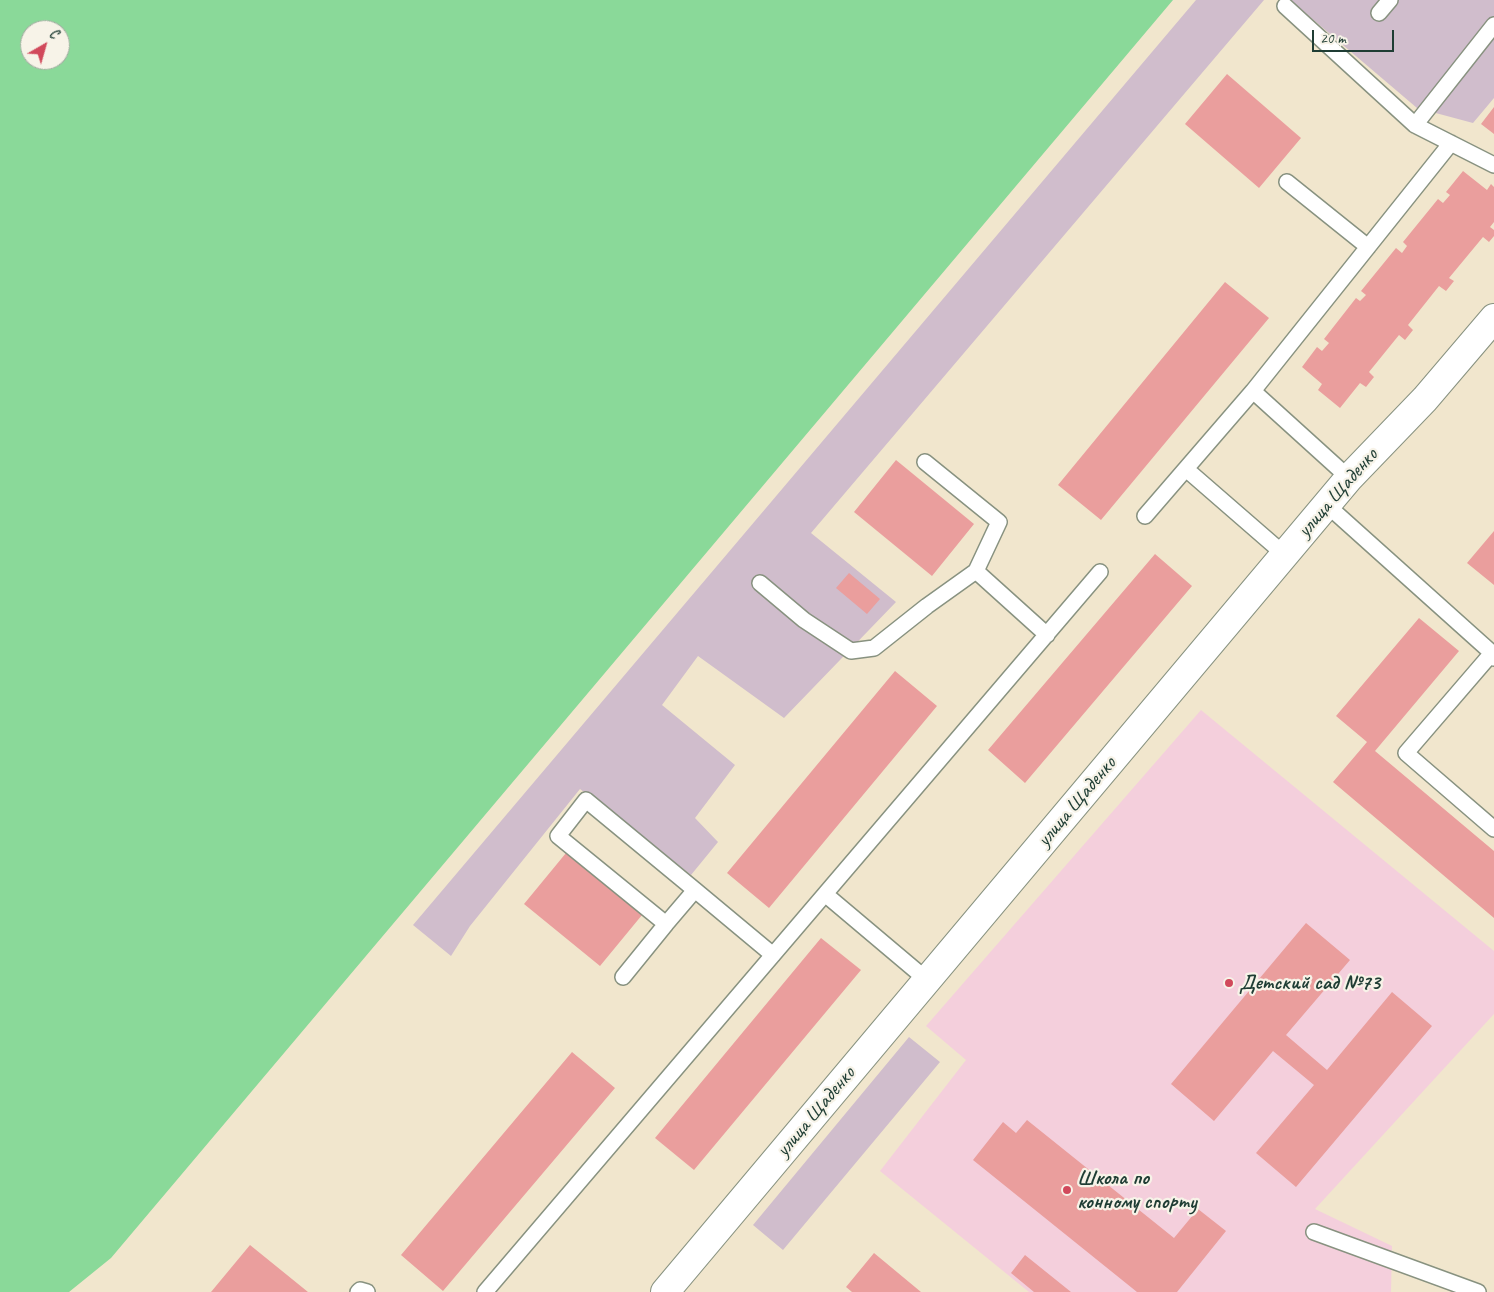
<!DOCTYPE html>
<html>
<head>
<meta charset="utf-8">
<style>
	body { margin:0 }
	#map { position:relative; width:1494px; height:1292px; overflow:hidden; background:#f1e6cd; font-family:Caveat,sans-serif }
	canvas { display:block }
	.north { position:absolute; left:20px; top:20px; width:50px; height:50px; box-sizing:border-box; background:#f7f3e8; border:1px solid #a1aaa0; border-radius:50%; rotate:38deg; font-size:14px; font-weight:700; line-height:20px; text-align:center; color:#1f3d34 }
	.north::after { content:''; display:block; margin:auto; width:18px; height:22px; background:#d1495b; clip-path:polygon(50% 0,100% 100%,50% 72%,0 100%) }
	.scale { position:absolute; left:1312px; top:30px; width:82px; height:22px; box-sizing:border-box; border:2px solid #1f3d34; border-top:0; padding-left:6px; font-size:15px; line-height:18px; white-space:nowrap; color:#1f3d34; -webkit-text-stroke:4px #f7f3e8; paint-order:stroke }
</style>
</head>
<body>
<div id="map">
<canvas width="1494" height="1292"></canvas>
<div class="north">С</div>
<div class="scale">20 m</div>
</div>
<script>
const ctx = document.querySelector('canvas').getContext('2d');
ctx.lineJoin = 'round';
function paint(path, color) { ctx.fillStyle = color; ctx.fill(path, 'evenodd'); }
const shape = rows => new Path2D(rows.map(r => 'M' + r).join(''));
function trace(path, color, width, dash) { ctx.strokeStyle = color; ctx.lineWidth = width; ctx.lineCap = dash ? 'butt' : 'round'; ctx.setLineDash(dash || []); ctx.stroke(path); }
function drawText(font, color, halo, rows, align = 'center') {
  ctx.font = font + ' Caveat,sans-serif'; ctx.lineWidth = 4.5; ctx.setLineDash([]); ctx.textBaseline = 'middle'; ctx.strokeStyle = halo; ctx.fillStyle = color; for (const [text, x, y, turn = 0] of rows) {
    ctx.save(); ctx.translate(x, y); ctx.rotate((+turn || 0) * Math.PI / 180); ctx.textAlign = isNaN(turn) ? turn : align; if (halo) ctx.strokeText(text, 0, 0); ctx.fillText(text, 0, 0); ctx.restore();
  }
}
paint(shape([
	[1201,710,1494,951,1494,1014,1315,1209,1392,1246,1391,1292,1029,1292,880,1171,966,1060,926,1026]
]), '#f4cfdc');
paint(shape([
	[1196,0,1264,0,811,533,896,602,784,718,698,656,662,705,735,765,695,818,718,842,691,875,580,789,470,926,451,956,413,925],
	[1290,0,1494,0,1494,98,1473,123,1417,108],
	[909,1037,940,1062,783,1250,753,1225]
]), '#d0bdcc');
paint(shape([
	[0,0,1173,0,111,1258,69,1292,0,1292],
	[30,30,60,30,60,60,30,60]
]), '#8ad999');
paint(shape([
	[1227,74,1301,138,1259,188,1185,124],
	[1494,107,1494,134,1481,124],
	[1463,171,1487,190,1491,184,1494,187,1494,222,1490,227,1494,230,1494,236,1489,242,1483,237,1449,278,1454,281,1446,291,1439,286,1408,325,1413,330,1405,340,1399,335,1369,372,1374,377,1366,387,1360,383,1340,408,1318,390,1322,384,1302,367,1317,347,1322,351,1329,343,1324,339,1356,298,1360,301,1366,295,1361,291,1396,248,1402,253,1407,246,1403,242,1438,199,1443,203,1450,195,1446,192],
	[1225,282,1269,318,1101,520,1058,485],
	[896,460,974,524,932,576,854,512],
	[1494,531,1494,585,1467,563],
	[1155,554,1192,586,1025,783,988,750],
	[849,573,880,599,867,614,836,588],
	[1419,618,1459,651,1375,751,1494,851,1494,918,1333,782,1367,742,1336,716],
	[895,671,937,706,769,908,727,873],
	[566,853,642,915,600,966,524,904],
	[1306,923,1350,960,1286,1035,1327,1070,1392,992,1432,1026,1296,1187,1256,1153,1314,1085,1273,1051,1214,1121,1171,1084],
	[821,938,861,970,694,1170,655,1138],
	[572,1052,615,1088,443,1291,401,1255],
	[1027,1120,1174,1238,1198,1209,1226,1231,1177,1292,1137,1292,973,1160,1003,1122,1016,1133],
	[250,1245,308,1292,211,1292],
	[874,1253,921,1292,852,1292,846,1287],
	[1025,1255,1071,1292,1034,1292,1011,1273]
]), '#ea9e9d');
const service = shape([
	[1285,6,1415,125],
	[1379,13,1390,0],
	[1494,25,1415,125,1494,165],
	[1287,182,1368,247],
	[925,462,999,522,976,571,1047,635],
	[1186,469,1285,555],
	[1349,478,1253,391,1451,143],
	[1327,505,1492,653,1494,658],
	[1145,516,1253,391],
	[760,583,804,620,851,651,874,648,927,606,976,571],
	[1492,653,1406,753,1494,829],
	[695,890,666,924,558,836,586,800,695,890,773,955],
	[825,894,1100,572],
	[623,977,666,924],
	[1314,1232,1478,1292],
	[358,1292,360,1290,367,1292],
	[485,1292,825,894,927,980]
]);
const minor = shape([
	[665,1292,1349,478,1425,399,1494,318]
]);
trace(service, '#889280', 18);
trace(minor, '#889280', 30);
trace(service, '#fff', 15);
trace(minor, '#fff', 28);
for (const [x, y, r, color] of [
	[1229,983,5,"#d1495b"],
	[1067,1190,5,"#d1495b"]
]) { const dot = new Path2D(); dot.arc(x, y, r, 0, 2 * Math.PI); ctx.fillStyle = color; ctx.fill(dot); trace(dot, '#f7f3e8', 2); }
drawText('21px', '#1f3d34', '#f7f3e8', [
	["улица Щаденко",1338,493,-49],
	["улица Щаденко",1077,802,-50],
	["улица Щаденко",816,1112,-50]
]);
drawText('bold 21px', '#1f3d34', '#f7f3e8', [
	["Детский сад №73",1239,983],
	["Школа по",1077,1178],
	["конному спорту",1077,1202]
], 'left');
</script>
</body>
</html>
